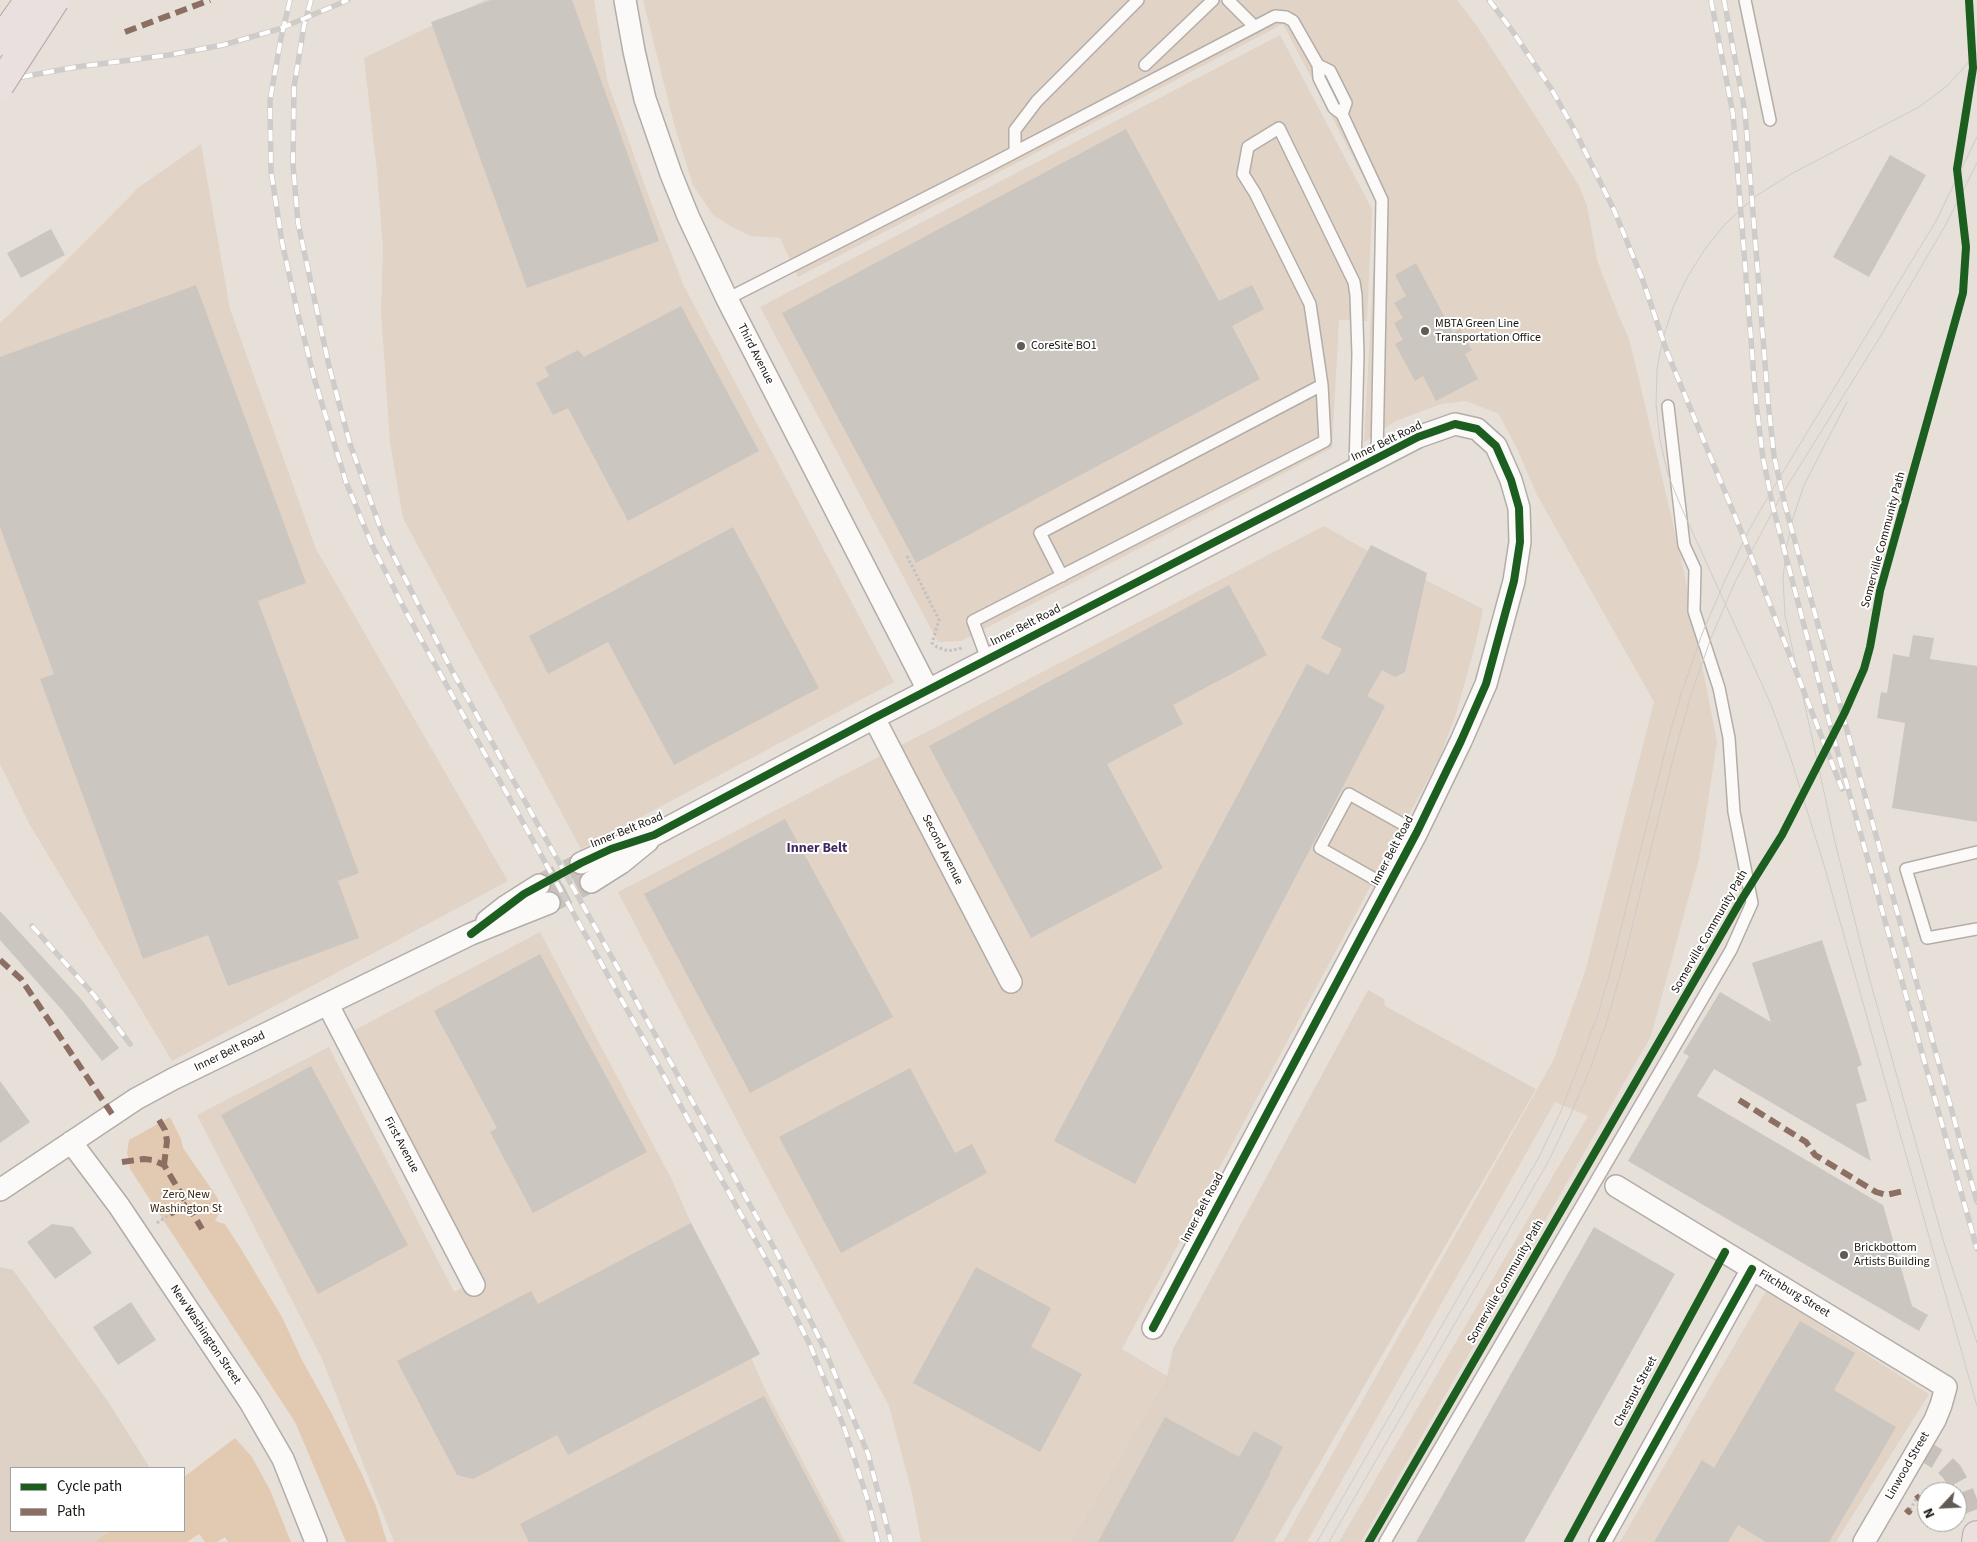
<!DOCTYPE html>
<html>
<head>
<meta charset="utf-8">
<style>
	body { margin:0 }
	#map { position:relative; width:1977px; height:1542px; overflow:hidden; background:#e7e0d9; font-family:"Source Sans 3",sans-serif }
	canvas { display:block }
	.legend { position:absolute; left:10px; top:1467px; width:175px; height:65px; box-sizing:border-box; background:#fff; border:1px solid #a3a19f; margin:0; padding:6px 9px; list-style:none; font-size:15px; color:#18140f }
	.legend li { display:flex; align-items:center; gap:10px; height:25px }
	.legend b { width:25px; border:1px solid #a3a19f }
	.north { position:absolute; left:1917px; top:1482px; width:50px; height:50px; box-sizing:border-box; background:#fff; border:1px solid #a3a19f; border-radius:50%; rotate:245deg; font-size:14px; font-weight:700; line-height:20px; text-align:center; color:#18140f }
	.north::after { content:''; display:block; margin:auto; width:18px; height:22px; background:#605b56; clip-path:polygon(50% 0,100% 100%,50% 72%,0 100%) }
</style>
</head>
<body>
<div id="map">
<canvas width="1977" height="1542"></canvas>
<ul class="legend">
<li><b style="height:6px;background:#1b5e20"></b>Cycle path</li>
<li><b style="height:6px;background:#8d6e63"></b>Path</li>
</ul>
<div class="north">N</div>
</div>
<script>
const ctx = document.querySelector('canvas').getContext('2d');
ctx.lineJoin = 'round';
function paint(path, color) { ctx.fillStyle = color; ctx.fill(path, 'evenodd'); }
const shape = rows => new Path2D(rows.map(r => 'M' + r).join(''));
function trace(path, color, width, dash) { ctx.strokeStyle = color; ctx.lineWidth = width; ctx.lineCap = dash ? 'butt' : 'round'; ctx.setLineDash(dash || []); ctx.stroke(path); }
function drawText(font, color, halo, rows, align = 'center') {
  ctx.font = font + ' "Source Sans 3",sans-serif'; ctx.lineWidth = 4; ctx.setLineDash([]); ctx.textBaseline = 'middle'; ctx.strokeStyle = halo; ctx.fillStyle = color; for (const [text, x, y, turn = 0] of rows) {
    ctx.save(); ctx.translate(x, y); ctx.rotate((+turn || 0) * Math.PI / 180); ctx.textAlign = isNaN(turn) ? turn : align; if (halo) ctx.strokeText(text, 0, 0); ctx.fillText(text, 0, 0); ctx.restore();
  }
}
paint(shape([
	[1368,990,1384,999,1385,1006,1536,1089,1274,1542,1070,1542,1167,1376,1173,1349],
	[0,1267,13,1270,107,1400,150,1468,11,1468,11,1531,110,1531,94,1542,0,1542]
]), '#ddd2c5');
paint(shape([
	[485,0,594,0,607,80,650,200,684,286,894,682,581,849,403,518,390,442,381,311,383,248,377,171,364,58],
	[643,0,1457,0,1477,26,1538,120,1579,186,1587,206,1597,260,1618,314,1629,339,1637,371,1681,558,1717,742,1699,859,1651,1036,1361,1542,1339,1542,1588,1116,1555,1102,1307,1542,1283,1542,1554,1059,1585,972,1654,702,1537,495,1518,451,1499,414,1466,401,1441,404,1396,421,1364,442,1377,203,1283,24,798,277,780,238,750,236,732,227,713,215,693,185,674,124],
	[1280,35,1372,209,1367,321,1339,320,1332,448,961,641,938,642,760,307],
	[201,144,230,309,316,549,508,881,172,1061,30,825,0,764,0,323,69,258,139,187],
	[1324,526,1368,551,1483,609,1476,642,1456,714,1439,759,1122,1349,1167,1376,1070,1542,921,1542,912,1493,889,1406,745,1136,618,892],
	[540,932,671,1178,765,1389,845,1542,394,1542,322,1359,197,1115,329,1047,454,1292,479,1279,349,1033],
	[1766,1291,1929,1394,1836,1542,1620,1542]
]), '#e1d3c6');
paint(shape([
	[170,1117,181,1139,183,1148,217,1197,221,1210,215,1221,225,1224,241,1249,282,1317,302,1360,333,1416,361,1472,376,1506,387,1542,346,1542,295,1422,130,1169,127,1153,129,1140],
	[235,1438,252,1457,270,1490,291,1542,228,1542,225,1537,217,1542,205,1542,199,1534,187,1542,94,1542,110,1531,184,1531,184,1477]
]), '#e2cab2');
paint(shape([
	[491,0,572,0,659,241,527,288,431,22],
	[1126,129,1219,301,1252,285,1264,309,1232,326,1260,379,916,563,782,313],
	[1890,155,1926,175,1869,277,1833,257],
	[51,229,65,255,21,278,7,253],
	[1416,263,1453,333,1460,329,1472,350,1465,354,1478,379,1436,401,1423,376,1415,381,1395,344,1403,340,1394,323,1403,318,1394,303,1406,296,1395,275],
	[196,285,306,583,258,601,359,873,338,881,359,938,228,986,208,935,143,959,40,679,54,674,0,527,0,357],
	[681,306,759,451,628,521,568,408,553,415,536,383,549,376,545,367,578,350,584,357],
	[733,527,819,688,674,765,608,642,548,674,529,636],
	[1371,545,1427,573,1405,672,1395,677,1382,670,1367,696,1385,706,1135,1184,1054,1141,1307,664,1328,675,1342,649,1321,638],
	[1229,585,1267,655,1173,705,1183,724,1107,764,1163,868,1031,938,929,746],
	[1913,635,1934,638,1930,659,1977,666,1977,822,1892,808,1905,723,1877,718,1881,692,1887,693,1893,654,1909,657],
	[785,819,893,1017,750,1093,644,894],
	[0,911,81,999,119,1048,102,1061,62,1010,0,940],
	[1822,940,1862,1065,1857,1067,1867,1101,1856,1104,1871,1161,1714,1069,1697,1096,1883,1205,1912,1306,1928,1315,1919,1331,1628,1161,1689,1056,1683,1053,1720,992,1771,1022,1752,963],
	[540,954,647,1152,533,1213,490,1132,497,1128,434,1011],
	[311,1066,408,1245,318,1294,221,1115],
	[910,1068,955,1153,972,1144,987,1173,841,1253,779,1137],
	[0,1081,30,1122,0,1143],
	[691,1223,760,1354,568,1455,557,1435,473,1479,457,1475,397,1361,531,1291,538,1304],
	[52,1224,73,1227,92,1253,55,1279,27,1242],
	[1594,1227,1675,1274,1524,1542,1416,1542],
	[976,1267,1051,1308,1031,1347,1082,1374,1040,1452,913,1383],
	[131,1302,156,1340,118,1365,93,1327],
	[1800,1321,1855,1353,1834,1390,1896,1427,1829,1542,1766,1542,1738,1525,1728,1542,1654,1542,1702,1460,1714,1468],
	[764,1396,841,1542,529,1542,520,1524],
	[1165,1417,1239,1457,1254,1431,1283,1447,1269,1474,1270,1474,1233,1542,1098,1542]
]), '#ccc6c0');
trace(shape([
	[539,885,581,863],
	[549,903,591,882],
	[1919,1448,1941,1461,1952,1472,1963,1492,1977,1528]
]), '#c8c1bb', 21, [21, 11]);
const lane = shape([
	[1228,0,1254,26],
	[1745,0,1770,120],
	[1145,65,1213,0],
	[1342,114,1346,103,1330,71,1318,65,1319,78,1334,108,1342,114,1382,200,1377,458],
	[1015,152,1015,130,1037,101,1138,0],
	[727,299,998,161,1275,16,1286,17,1293,21,1318,65],
	[1062,576,1040,533,1322,385],
	[987,659,973,621,1325,441,1322,385,1310,304,1255,193,1243,174,1248,147,1279,128,1354,282,1356,295,1358,354,1355,469],
	[1977,852,1906,869,1927,938,1977,929],
	[1387,886,1320,848,1349,794,1417,832],
	[1385,1542,1731,950,1752,903,1734,812,1729,738,1719,688,1694,611,1695,569,1684,545,1668,406]
]);
const street = shape([
	[625,0,634,51,645,99,671,174,688,216,727,299,928,690],
	[874,718,1011,982],
	[581,863,611,849,654,835,874,718,1418,437,1455,424,1477,429,1496,446,1511,480,1519,508,1520,542,1514,581,1486,684,1461,741,1417,832,1153,1328],
	[591,882,621,863,648,841],
	[487,921,506,906,539,885],
	[328,1005,474,1285],
	[71,1142,119,1206,250,1402,283,1459,316,1542],
	[1616,1186,1946,1387,1941,1405,1935,1420,1864,1542],
	[0,1190,136,1099,173,1079,471,934,549,903],
	[1600,1542,1752,1269]
]);
const highway = shape([
	[1976,1542,1977,1535]
]);
trace(lane, '#b3ada8', 14);
trace(street, '#b3ada8', 24);
trace(highway, '#b6a8a5', 30);
trace(shape([
	[907,556,939,620,932,643,937,647,948,651,963,648],
	[157,1223,170,1214],
	[1920,1496,1927,1497],
	[1910,1510,1916,1499]
]), '#c3c1bf', 3, [2.5, 2.5]);
trace(lane, '#fbfaf9', 11);
trace(street, '#fbfaf9', 21);
trace(highway, '#eae0df', 28);
trace(shape([
	[1977,53,1947,86,1919,107,1791,174,1756,196,1725,224,1705,249,1688,276,1674,305,1663,338,1657,369,1656,404,1660,440,1668,475,1682,509,1770,702,1790,756,1824,865,1977,1406],
	[1847,402,1804,485,1793,518,1786,550,1783,579,1785,615,1835,842,1869,977,1944,1243,1977,1343],
	[1317,1542,1539,1157,1561,1111,1597,1017,1611,969,1665,751,1681,694,1702,634,1726,578,1749,530,1772,490,1936,221,1977,137],
	[1329,1542,1548,1162,1570,1116,1590,1069,1607,1021,1621,972,1674,755,1691,695,1711,638,1735,582,1781,496,1880,337,1945,226,1977,163]
]), '#cecbc9', 1);
const rail = shape([
	[290,0,281,38,270,100,271,171,282,242,297,310,315,381,346,482,372,545,407,614,773,1272,810,1345,844,1427,869,1504,878,1542],
	[311,0,304,26,294,87,293,164,298,223,329,366,350,444,383,535,450,667,778,1255,824,1348,868,1454,891,1542],
	[1489,0,1511,29,1552,90,1575,131,1614,210,1642,278,1667,352,1742,533,1842,789],
	[1711,0,1733,114,1756,402,1763,458,1773,507,1831,728,1977,1249],
	[1724,0,1745,112,1768,401,1774,456,1785,505,1977,1202],
	[0,29,40,0],
	[0,40,56,0],
	[0,81,76,67,169,55,223,45,279,29,348,0],
	[32,926,94,995,130,1044]
]);
trace(rail, '#cecbc9', 5.5);
trace(rail, '#fff', 4, [11]);
const highwayBridge = shape([
	[0,41,29,0],
	[0,85,55,0]
]);
trace(highwayBridge, '#b6a8a5', 30, []);
trace(highwayBridge, '#eae0df', 28);
trace(shape([
	[125,32,210,0],
	[0,960,21,979,112,1114],
	[1739,1100,1806,1142,1815,1155,1876,1192,1886,1195,1904,1191],
	[159,1120,165,1130,167,1141,164,1165],
	[122,1162,144,1159,153,1160,164,1165,202,1229],
	[170,1214,187,1204],
	[1916,1499,1920,1496],
	[1906,1509,1909,1512,1910,1510]
]), '#8d6e63', 6, [12, 6]);
trace(shape([
	[471,934,524,894,581,863,611,849,654,835,874,718,1418,437,1455,424,1477,429,1496,446,1511,480,1519,508,1520,542,1514,581,1486,684,1461,741,1417,832,1153,1328],
	[1369,1542,1740,902,1782,835,1845,712,1864,669,1870,647,1880,591,1963,293,1966,247,1957,169,1973,68,1969,0],
	[1568,1542,1725,1252],
	[1600,1542,1752,1269]
]), '#1b5e20', 8);
for (const [x, y, r, color] of [
	[1425,331,5,"#605b56"],
	[1021,346,5,"#605b56"],
	[1844,1255,5,"#605b56"]
]) { const dot = new Path2D(); dot.arc(x, y, r, 0, 2 * Math.PI); ctx.fillStyle = color; ctx.fill(dot); trace(dot, '#fff', 2); }
drawText('12px', '#18140f', '#fff', [
	["MBTA Green Line",1435,324],
	["Transportation Office",1435,338],
	["CoreSite BO1",1031,346],
	["Brickbottom",1854,1248],
	["Artists Building",1854,1262]
], 'left');
drawText('12px', '#18140f', '#fff', [
	["Third Avenue",755,354,63],
	["Inner Belt Road",1387,442,-26],
	["Somerville Community Path",1884,540,-75],
	["Inner Belt Road",1026,626,-27],
	["Inner Belt Road",627,831,-22],
	["Second Avenue",942,850,63],
	["Inner Belt Road",1393,851,-62],
	["Somerville Community Path",1710,932,-60],
	["Inner Belt Road",230,1052,-26],
	["First Avenue",401,1145,62],
	["Inner Belt Road",1203,1208,-62],
	["Somerville Community Path",1506,1282,-60],
	["Fitchburg Street",1794,1294,31],
	["New Washington Street",205,1335,56],
	["Chestnut Street",1636,1392,-62],
	["Linwood Street",1908,1466,-60]
]);
drawText('12px', '#3b2611', '#fff', [
	["Zero New",186,1195],
	["Washington St",186,1209]
]);
drawText('bold 14px', '#402760', '#fff', [
	["Inner Belt",817,849]
]);
</script>
</body>
</html>
